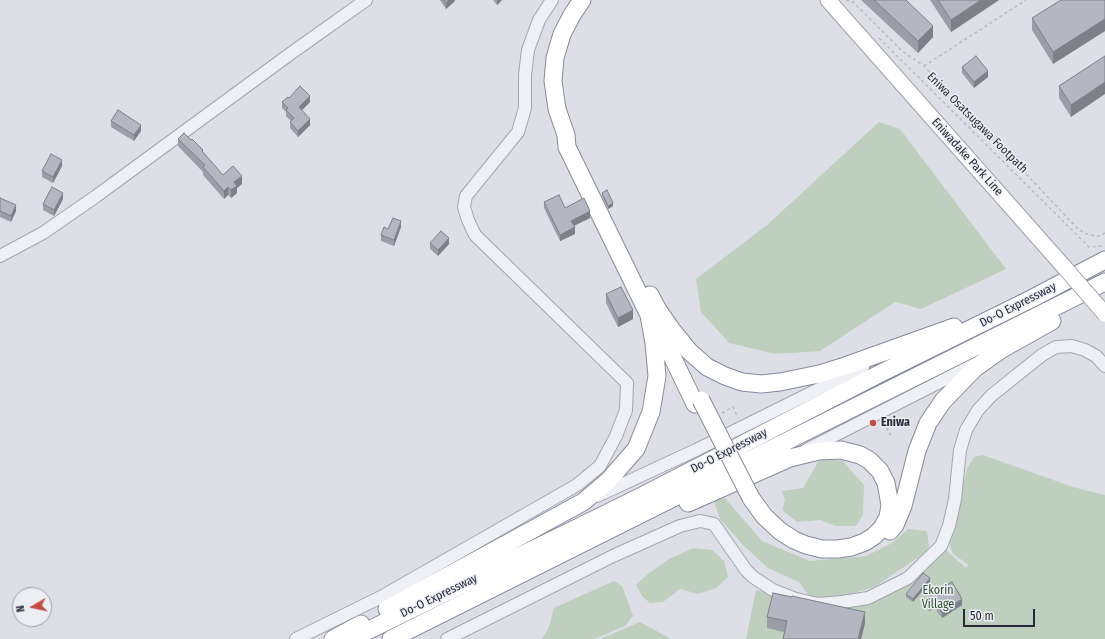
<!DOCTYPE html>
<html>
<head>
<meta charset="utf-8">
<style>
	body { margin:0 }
	#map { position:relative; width:1105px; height:639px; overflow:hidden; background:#dddee6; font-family:"Fira Sans Condensed",sans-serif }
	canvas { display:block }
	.north { position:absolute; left:12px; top:587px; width:40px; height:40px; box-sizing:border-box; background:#eceef4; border:1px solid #9da0aa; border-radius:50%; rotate:261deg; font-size:11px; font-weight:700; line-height:16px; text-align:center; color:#272a3b }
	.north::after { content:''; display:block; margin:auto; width:14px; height:18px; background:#c64d46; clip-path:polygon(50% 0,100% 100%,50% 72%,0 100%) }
	.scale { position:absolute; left:963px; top:609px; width:72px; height:18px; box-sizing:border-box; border:2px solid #272a3b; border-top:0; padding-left:5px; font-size:12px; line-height:14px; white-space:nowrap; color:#272a3b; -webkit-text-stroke:3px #eceef4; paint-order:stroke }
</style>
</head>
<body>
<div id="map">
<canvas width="1105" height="639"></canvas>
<div class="north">N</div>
<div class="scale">50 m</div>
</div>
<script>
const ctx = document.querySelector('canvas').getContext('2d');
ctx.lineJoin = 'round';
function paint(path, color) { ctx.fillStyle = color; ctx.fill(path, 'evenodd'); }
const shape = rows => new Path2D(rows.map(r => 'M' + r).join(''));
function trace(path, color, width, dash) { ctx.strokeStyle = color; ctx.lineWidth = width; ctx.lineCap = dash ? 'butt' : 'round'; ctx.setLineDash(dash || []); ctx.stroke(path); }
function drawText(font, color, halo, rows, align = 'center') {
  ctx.font = font + ' "Fira Sans Condensed",sans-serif'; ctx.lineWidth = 3; ctx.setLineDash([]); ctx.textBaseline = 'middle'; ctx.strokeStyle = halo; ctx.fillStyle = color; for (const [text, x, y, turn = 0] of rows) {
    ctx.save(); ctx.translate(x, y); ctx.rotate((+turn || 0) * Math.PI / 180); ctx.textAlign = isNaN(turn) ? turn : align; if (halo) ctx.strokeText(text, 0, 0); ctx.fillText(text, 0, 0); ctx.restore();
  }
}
paint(shape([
	[879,122,900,129,1006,269,921,309,895,302,820,351,775,354,729,343,701,312,696,279,767,225],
	[983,455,1073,487,1105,495,1105,639,746,639,756,590,818,604,868,598,941,546,966,568,969,565,953,554,949,543,967,469,974,457],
	[825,459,843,461,864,485,863,515,856,526,836,526,820,520,797,522,782,510,785,500,782,491,803,488,818,462],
	[724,497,762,541,810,561,866,556,892,543,908,529,927,531,929,546,925,553,874,587,844,596,810,597,799,582,768,568,744,546,720,519,714,501],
	[693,548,712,550,724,561,728,577,716,588,698,594,680,589,663,602,650,603,642,596,636,585,648,574,669,559],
	[614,581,622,586,633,616,625,626,594,639,542,639,549,627,554,608],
	[640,622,671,639,600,639]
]), '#bfcfbe');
const minor = shape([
	[0,256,43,233,95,197,290,54,366,0],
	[806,450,975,364],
	[597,496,696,450,863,367],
	[296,639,381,597,577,485,600,466,616,436,626,410,627,383,475,235,468,220,464,207,466,196,518,132,525,108,525,75,528,50,539,20,552,0],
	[447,639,613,556,680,526,700,521,714,524,746,570,753,577,773,590,796,599,818,604,842,602,868,598,908,578,941,546,949,526,955,499,960,450,966,430,978,410,992,395,1042,355,1056,347,1072,346,1085,350,1096,356,1105,366]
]);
const major = shape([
	[828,0,1065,268]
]);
const highway = shape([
	[650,295,658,310,672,330,689,351,707,367,725,376,742,382,761,384,780,382,819,374,845,366,954,327],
	[656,323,695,404],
	[688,503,790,458,819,451,841,450,860,455,869,460,880,471,886,483,890,505,888,517,882,528,874,536,865,542,851,547,838,549,822,549,806,545,794,540,780,531,764,516,751,498],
	[890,531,895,525,903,506,917,451,928,423,943,401,975,368,1002,349,1052,321],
	[387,609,583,502,608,481,636,449,651,412,657,376,654,343,649,315,567,147,566,135,557,109,553,81,555,58,562,34,572,15,582,0],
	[333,639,361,624],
	[351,639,636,499,879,374,1033,298,1105,260],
	[391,639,1105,282]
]);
trace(minor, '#a3a4af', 14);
trace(major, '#9da1b1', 17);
trace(highway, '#85899c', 19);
trace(shape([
	[846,0,853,2,902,51,924,66,1078,229,1089,235,1099,236,1105,233],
	[879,38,1089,247,1103,246],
	[924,66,1026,0],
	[722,413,733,407,738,418],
	[884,422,892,438]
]), '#b7b9c1', 1.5, [3, 3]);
trace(minor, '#eff0f5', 12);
trace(major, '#fff', 15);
trace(highway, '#fff', 17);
const majorBridge = shape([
	[1065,268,1105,314]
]);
const highwayBridge = shape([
	[701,400,751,498]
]);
trace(majorBridge, '#9da1b1', 17, []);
trace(highwayBridge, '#85899c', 19, []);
trace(majorBridge, '#fff', 15);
trace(highwayBridge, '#fff', 17);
paint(shape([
	[440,0,455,0,455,1,446,9],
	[493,0,502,0,497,5],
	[861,0,906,0,933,37,918,53],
	[930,0,999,0,951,32],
	[1105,0,1105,31,1053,64,1032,30,1032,18],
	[1105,56,1071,117,1059,98,1059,86],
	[962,67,988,77,974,88,962,73],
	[282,102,310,102,302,110,310,125,298,137,290,128,290,122,291,121,286,116,286,112,282,108],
	[111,121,141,131,134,141,111,127],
	[178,139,203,152,223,175,242,184,237,188,237,193,231,198,228,195,224,199,203,175,203,172,178,146],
	[62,166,53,183,42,177,42,171],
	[602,193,613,206,608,209,602,196],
	[0,198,16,211,11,222,0,217],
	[63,199,54,216,43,210,43,204],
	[544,202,565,208,590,218,574,226,575,234,560,241,544,208],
	[401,227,394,246,381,241,381,235],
	[430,243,449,244,438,256,430,249],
	[606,294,633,319,618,327,606,303],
	[930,582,913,602,906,597,906,594],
	[925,599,962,605,942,618,935,608,929,611,925,605],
	[767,617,865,623,861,639,783,639,784,632,767,628]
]), '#9b9da7');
paint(shape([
	[449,0,455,0,455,1,446,9,446,3],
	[497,0,502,0,497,5],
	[981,0,999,0,951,32,951,20],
	[1105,19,1105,31,1053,64,1053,52],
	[933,26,933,37,918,53,918,41],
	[988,71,988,77,974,88,974,82],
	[1105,82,1105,94,1071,117,1071,105],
	[310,96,310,102,299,113,299,107],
	[310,119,310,125,298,137,298,131],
	[141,125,141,131,134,141,134,135],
	[62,160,62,166,53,183,53,177],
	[242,176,242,184,237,188,237,193,231,198,231,190,234,182],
	[228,187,228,195,224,199,224,191],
	[63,193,63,199,54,216,54,210],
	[613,203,613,206,608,209,608,206],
	[16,205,16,211,11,222,11,216],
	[590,211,590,218,571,227,571,221],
	[401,221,401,227,394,246,394,240],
	[575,227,575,234,560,241,560,235],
	[449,238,449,244,438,256,438,250],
	[633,310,633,319,618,327,618,318],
	[930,578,930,582,913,602,913,599],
	[962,599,962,605,942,618,942,612],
	[935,602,935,608,929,611,929,605],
	[865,612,865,623,861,639,858,639]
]), '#7e8088');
const building = shape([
	[444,0,449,0,446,3,444,0],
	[874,0,906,0,933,26,918,41,874,0],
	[938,0,981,0,951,20,938,0],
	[1061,0,1105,0,1105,19,1053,52,1032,18,1061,0],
	[976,56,988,71,974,82,962,67,976,56],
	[1105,56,1105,82,1071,105,1059,86,1105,56],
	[300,86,310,96,299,107,310,119,298,131,290,122,294,118,286,110,288,108,282,102,288,97,289,98,300,86],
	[118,110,141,125,134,135,111,121,118,110],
	[184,133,191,140,192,139,203,150,202,151,223,175,233,166,242,176,234,182,237,186,231,190,228,187,224,191,203,167,205,165,178,139,184,133],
	[51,154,62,160,53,177,42,171,51,154],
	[52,187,63,193,54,210,43,204,52,187],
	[607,190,613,203,608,206,602,193,607,190],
	[559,195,565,208,584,198,590,211,571,221,575,227,560,235,544,202,559,195],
	[0,198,16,205,11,216,0,211,0,198],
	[393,218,401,221,394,240,381,235,384,227,388,229,393,218],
	[441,231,449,238,438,250,430,243,441,231],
	[621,287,633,310,618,318,606,294,621,287],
	[923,573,930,578,913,599,906,594,923,573],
	[952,582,962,599,942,612,935,602,929,605,925,599,952,582],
	[773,593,792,597,792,596,865,612,858,639,783,639,787,621,767,617,773,593]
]);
paint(building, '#b4b7c2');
trace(building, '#7e8088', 1);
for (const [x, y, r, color] of [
	[873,423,4,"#c64d46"]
]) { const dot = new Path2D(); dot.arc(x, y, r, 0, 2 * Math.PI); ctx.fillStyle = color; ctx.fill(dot); trace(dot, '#eceef4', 1.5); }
drawText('12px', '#272a3b', '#eceef4', [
	["Eniwa Osatsugawa Footpath",977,123,45],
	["Eniwadake Park Line",967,157,48],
	["Do-O Expressway",1018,305,-27],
	["Do-O Expressway",729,451,-27],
	["Do-O Expressway",439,596,-26]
]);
drawText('bold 12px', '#272a3b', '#eceef4', [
	["Eniwa",881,423]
], 'left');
drawText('12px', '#355636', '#eceef4', [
	["Ekorin",938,591],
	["Village",938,605]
]);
</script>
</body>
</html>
